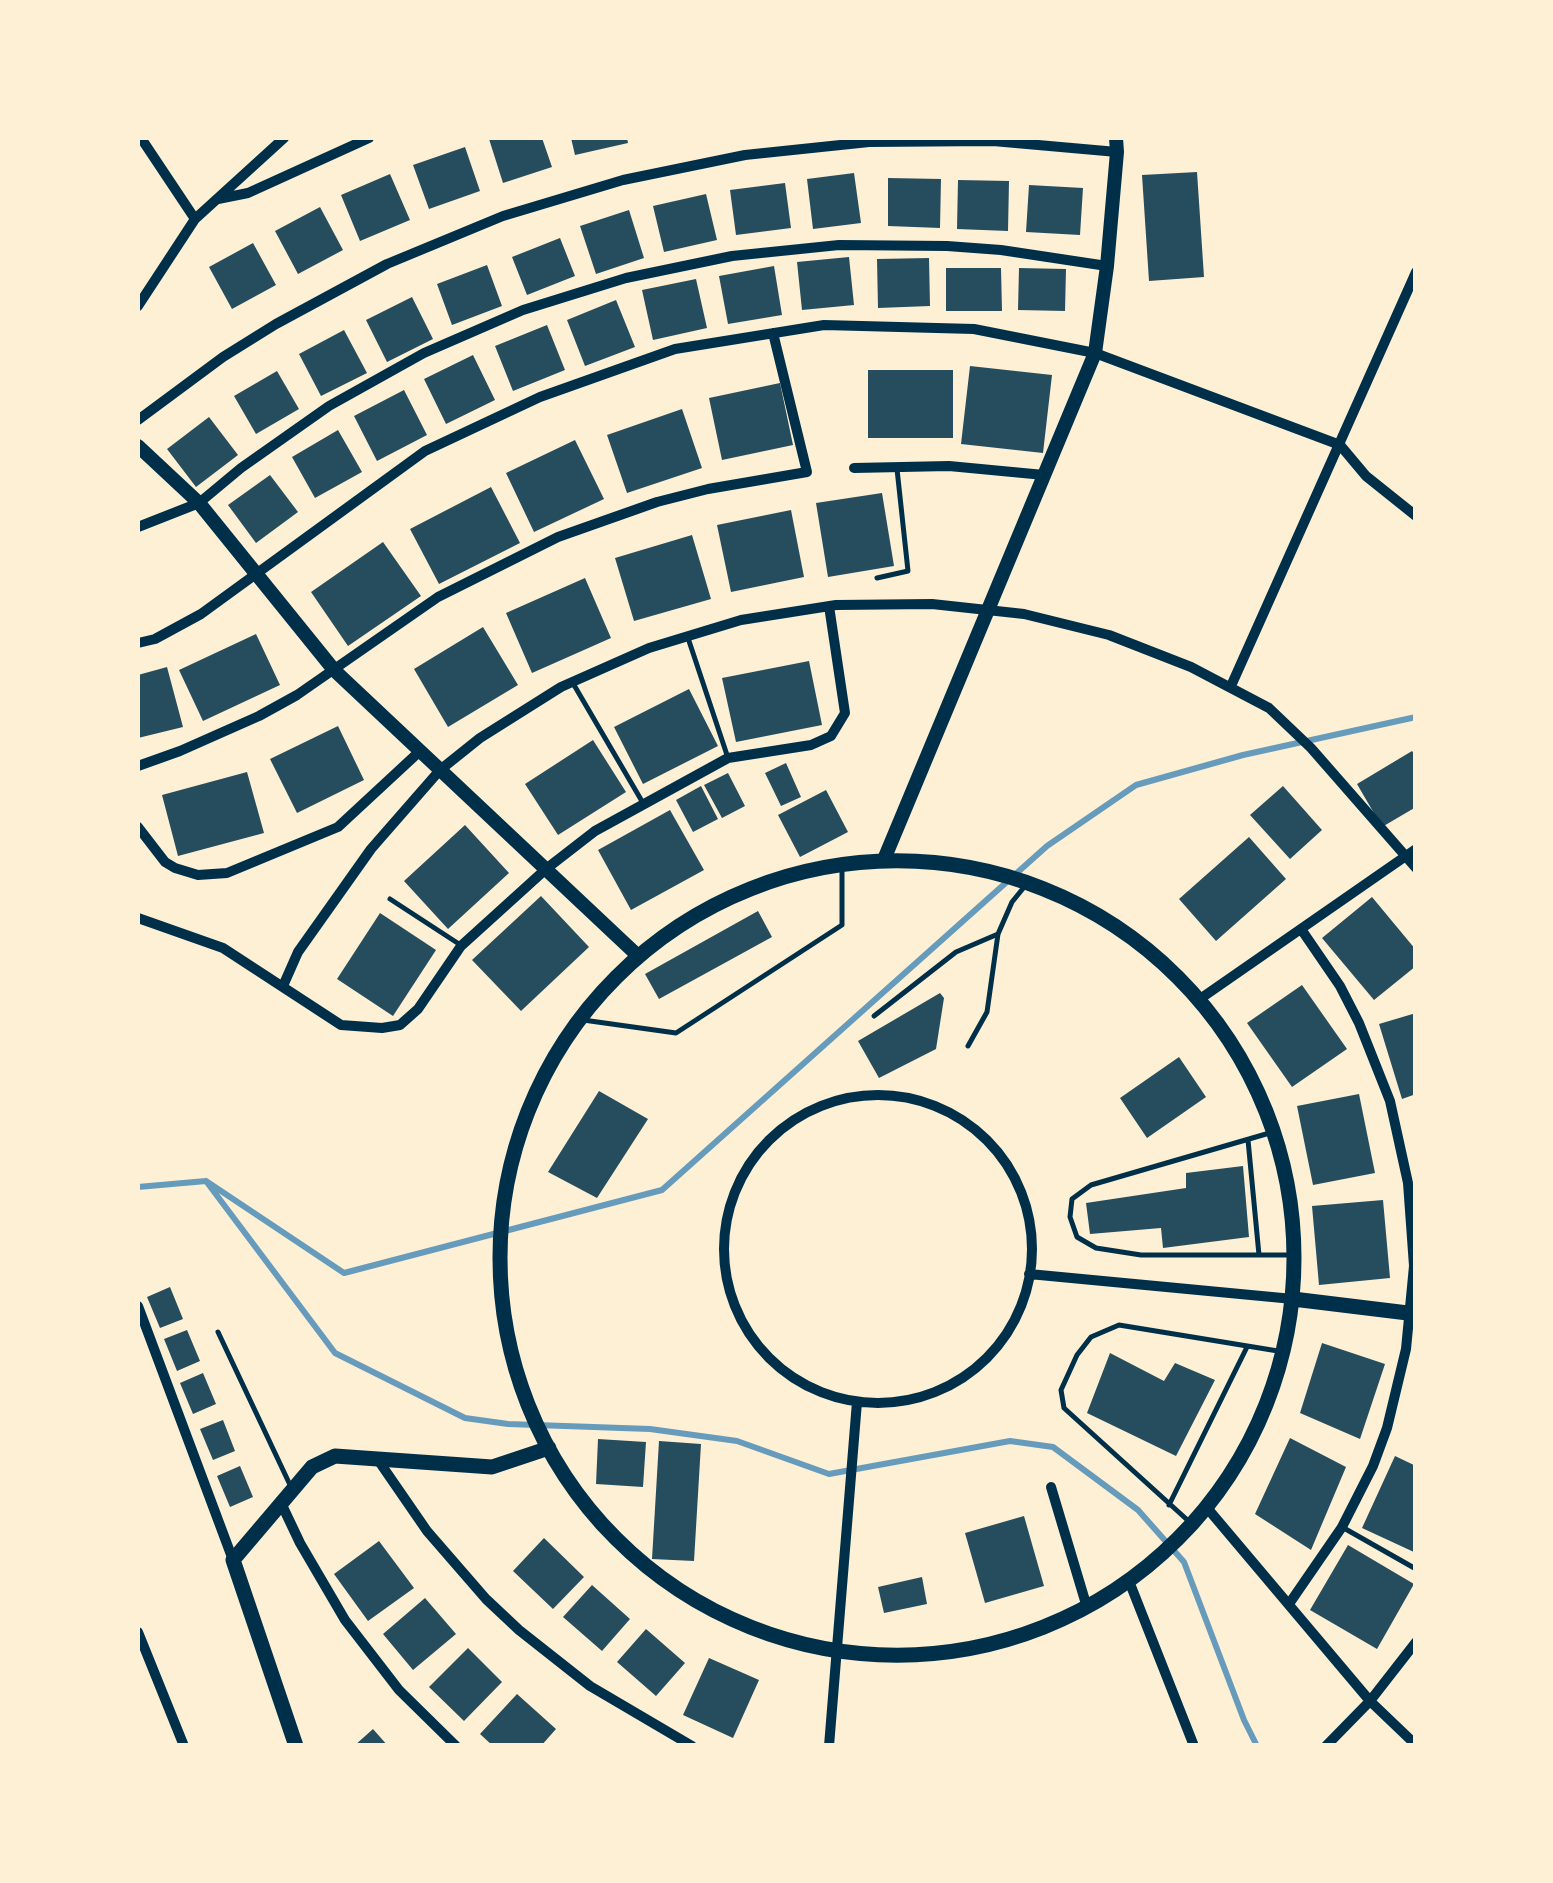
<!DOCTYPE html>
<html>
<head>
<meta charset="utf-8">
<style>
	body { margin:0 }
	#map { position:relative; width:1553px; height:1883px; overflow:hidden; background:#fdf0d5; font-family:Rubik,sans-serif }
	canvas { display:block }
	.frame { position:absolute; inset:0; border:140px solid #fdf0d5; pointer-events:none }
</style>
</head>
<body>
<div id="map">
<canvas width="1553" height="1883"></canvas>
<div class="frame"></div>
</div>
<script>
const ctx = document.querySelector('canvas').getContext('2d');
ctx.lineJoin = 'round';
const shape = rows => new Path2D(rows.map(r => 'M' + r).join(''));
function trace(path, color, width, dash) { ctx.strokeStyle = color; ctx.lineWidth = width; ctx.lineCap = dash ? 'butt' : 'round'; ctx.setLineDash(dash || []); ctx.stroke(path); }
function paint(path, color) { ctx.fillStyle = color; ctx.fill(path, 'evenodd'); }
trace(shape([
	[206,1181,344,1273,662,1190,1047,846,1136,785,1243,755,1416,717],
	[138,1187,206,1181,335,1353,465,1418,508,1424,650,1429,737,1441,829,1474,1010,1441,1053,1447,1138,1510,1184,1562,1244,1720,1257,1746]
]), '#669bbc', 6);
paint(shape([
	[494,138,542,138,552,167,503,183,489,139],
	[571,138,627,138,628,143,575,155],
	[465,147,480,191,429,209,413,165],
	[1197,172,1204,277,1149,281,1142,175],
	[854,173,861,223,813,229,807,179],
	[390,174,410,220,360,241,341,195],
	[888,178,941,179,940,228,888,226],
	[958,180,1009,181,1008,231,957,229],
	[785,183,791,228,736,235,730,190],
	[1029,185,1083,188,1080,235,1026,232],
	[706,194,717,240,664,252,653,206],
	[320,207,343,250,298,274,275,231],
	[629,210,644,258,596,274,580,226],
	[560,238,575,276,527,295,512,257],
	[253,243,276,285,232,309,209,267],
	[849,257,854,305,802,310,797,262],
	[929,258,930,306,878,308,877,259],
	[487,265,502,306,452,325,437,284],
	[774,266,782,315,728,324,719,276],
	[946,268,1001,268,1002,311,946,311],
	[1019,268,1066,269,1065,311,1018,310],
	[696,279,707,328,653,340,642,290],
	[412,297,433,339,387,362,366,320],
	[616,300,635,347,585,366,567,320],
	[547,325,565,370,513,391,495,346],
	[344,330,367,373,321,396,299,354],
	[473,355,495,400,446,424,424,379],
	[970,366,1052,375,1043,453,961,444],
	[868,370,953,370,953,438,868,438],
	[277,371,299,409,256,434,234,396],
	[780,383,793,445,722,460,709,398],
	[404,390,427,435,377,461,354,416],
	[682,409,702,468,627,493,607,435],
	[209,417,238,455,196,487,167,449],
	[338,430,362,472,315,498,292,457],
	[575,440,604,499,534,532,506,473],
	[270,475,298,512,256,543,228,505],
	[491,487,520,543,439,584,410,529],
	[882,493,894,566,828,577,816,503],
	[791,510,804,577,731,592,717,525],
	[692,535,711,599,634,621,615,558],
	[383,542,421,596,348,646,311,592],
	[585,578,611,638,532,673,506,613],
	[483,627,518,685,448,727,414,669],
	[256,634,280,685,203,721,179,670],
	[809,661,822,725,736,742,722,678],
	[167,667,183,727,138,738,138,675],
	[689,689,718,746,643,784,614,727],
	[338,726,364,780,297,813,270,759],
	[593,740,626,792,558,835,525,784],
	[1412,751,1416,756,1416,807,1382,827,1357,784],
	[786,763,801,797,781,806,765,773],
	[247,772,264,833,178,856,162,795],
	[728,773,745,806,722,818,704,785],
	[701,786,718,819,693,832,676,800],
	[1283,786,1322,830,1290,859,1250,815],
	[826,790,848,832,800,857,778,815],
	[670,810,704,870,631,910,598,850],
	[465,825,509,873,448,929,404,881],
	[1249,837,1286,879,1216,941,1179,899],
	[541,896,589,947,521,1011,472,960],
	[1372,897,1416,950,1416,966,1374,1000,1322,938],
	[758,911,772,937,659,999,645,974],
	[380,913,436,950,393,1016,337,979],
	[1302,985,1347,1049,1292,1087,1247,1023],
	[940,993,944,998,936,1049,879,1078,858,1041],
	[1416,1013,1416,1094,1402,1099,1379,1024],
	[1179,1057,1206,1097,1147,1138,1120,1098],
	[599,1091,648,1119,597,1198,548,1172],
	[1359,1094,1375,1173,1313,1185,1297,1106],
	[1243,1166,1249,1237,1163,1248,1161,1228,1090,1234,1086,1203,1186,1188,1186,1173],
	[1383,1200,1390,1278,1319,1285,1312,1206],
	[170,1287,183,1319,160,1328,147,1297],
	[187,1330,200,1361,177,1371,164,1339],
	[1322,1343,1385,1364,1360,1439,1300,1413],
	[1110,1353,1164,1381,1175,1363,1215,1380,1176,1456,1087,1413],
	[203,1373,216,1404,193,1414,180,1383],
	[223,1420,235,1451,213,1460,200,1429],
	[1290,1438,1346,1467,1311,1550,1255,1514],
	[598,1439,646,1442,643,1487,596,1484],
	[659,1441,701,1444,694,1561,652,1559],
	[1395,1456,1416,1466,1416,1553,1362,1528],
	[240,1466,253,1497,230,1507,217,1476],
	[1024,1516,1044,1586,985,1603,965,1533],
	[544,1538,584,1577,553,1609,513,1571],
	[379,1541,414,1588,368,1621,334,1574],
	[1348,1545,1414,1584,1377,1649,1310,1610],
	[922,1577,927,1604,884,1613,878,1587],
	[592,1585,630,1619,602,1651,563,1617],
	[425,1598,456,1634,413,1670,383,1634],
	[646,1629,685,1663,656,1696,617,1662],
	[468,1648,502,1682,464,1721,429,1687],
	[709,1658,759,1680,733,1738,683,1715],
	[517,1694,556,1729,541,1746,493,1746,480,1734],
	[373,1729,388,1746,354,1746]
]), '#264d5e');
trace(shape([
	[877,578,908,571,897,469],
	[688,638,728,758],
	[574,685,643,803],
	[390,899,459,944],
	[874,1016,956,952,998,934],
	[576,1019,676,1033,842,925,842,862],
	[968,1046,987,1012,998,934,1012,902,1025,886],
	[1273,1132,1091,1185,1072,1199,1070,1217,1077,1237,1096,1248,1141,1255,1295,1255],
	[1248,1140,1259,1255],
	[218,1332,291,1487],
	[1169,1505,1247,1347],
	[1194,1526,1064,1408,1061,1390,1077,1355,1091,1337,1119,1325,1284,1352],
	[1342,1527,1416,1569]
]), '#003049', 5);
trace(shape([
	[141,138,195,219],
	[218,199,248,193,369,138],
	[138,306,195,219,284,138],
	[138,420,223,357,276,324,387,264,503,216,623,180,745,155,869,142,993,141,1117,152],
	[854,468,949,466,1044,475],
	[138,527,199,503,241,468,329,406,424,353,523,310,626,278,732,256,839,245,947,246,1001,250,1107,266],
	[138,643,155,639,201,614,425,451,540,397,675,349,824,325,974,329,1095,353,1340,445,1366,476,1416,516],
	[1231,686,1416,272],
	[138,766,180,751,259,716,297,695,438,597,558,537,657,502,708,489,807,472,773,333],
	[138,827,165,862,175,868,198,875,227,873,338,827,420,751],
	[138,918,223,948,341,1025,382,1028,400,1025,418,1009,461,946,546,869,595,831,728,758,811,745,831,736,845,713,829,606],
	[283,986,298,952,371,849,440,770,480,738,561,687,649,648,741,620,836,605,932,604,1024,614,1109,635,1191,667,1269,708,1311,748,1416,868],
	[1197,1001,1416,849],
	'724 1249a154 154 0 1 1 308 0a154 154 0 1 1-308 0Z',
	[1029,1274,1293,1299],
	[138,1306,233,1560],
	[376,1457,427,1531,486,1599,519,1630,590,1686,692,1746],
	[1051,1487,1086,1604],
	[281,1503,300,1543,345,1620,399,1690,456,1746],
	[1208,1509,1370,1701,1416,1745],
	[1129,1581,1194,1746],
	[1289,1604,1342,1527,1373,1466,1387,1428,1406,1349,1414,1266,1408,1183,1390,1101,1359,1023,1340,986,1301,929],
	[138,1632,184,1746],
	[829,1746,857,1402],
	[1326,1746,1370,1701,1416,1642]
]), '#003049', 10);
trace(shape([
	[138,446,199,503,334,670,636,954],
	[885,857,1095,353,1107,266,1117,152,1116,138]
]), '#003049', 14);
trace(shape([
	'500 1258a397 397 0 1 1 794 0a397 397 0 1 1-794 0Z',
	[1293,1299,1416,1314],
	[296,1746,233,1560,312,1467,335,1456,492,1467,549,1448]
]), '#003049', 15);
</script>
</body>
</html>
